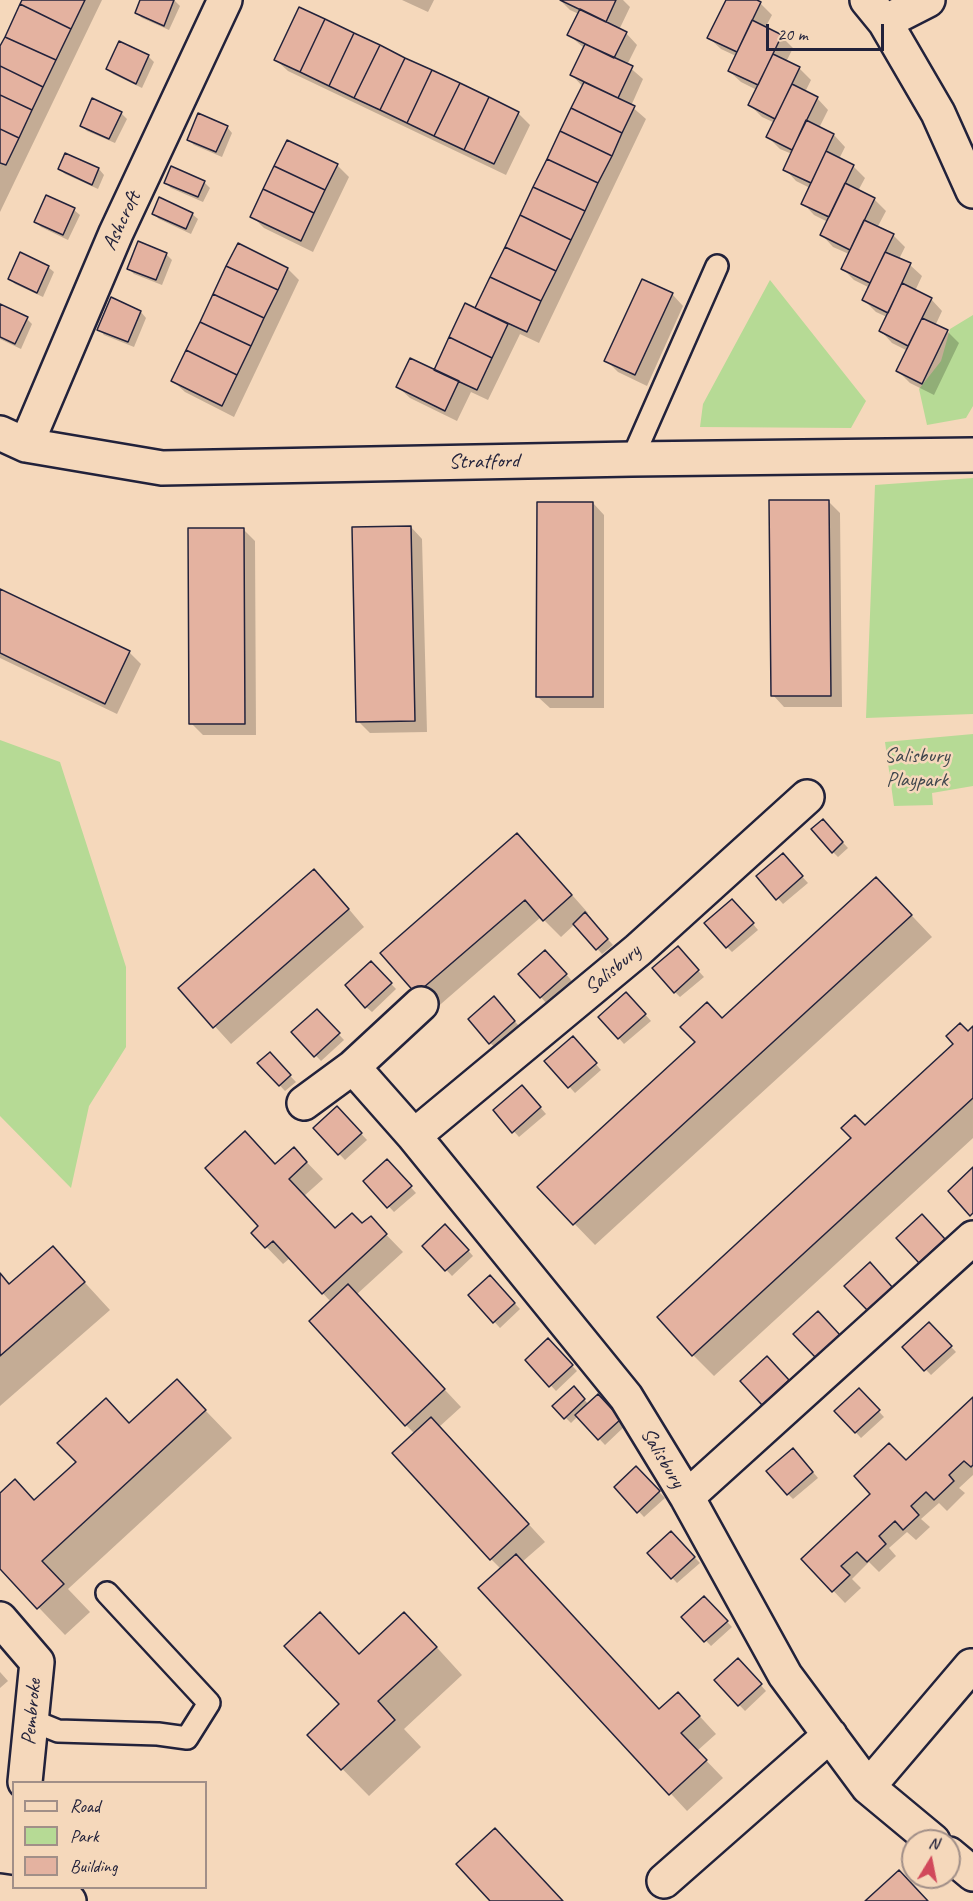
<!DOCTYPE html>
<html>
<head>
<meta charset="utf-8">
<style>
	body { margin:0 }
	#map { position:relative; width:973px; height:1901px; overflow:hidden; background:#f5d8bb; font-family:Caveat,sans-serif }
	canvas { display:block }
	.legend { position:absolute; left:12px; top:1781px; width:195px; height:108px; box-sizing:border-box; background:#f5d8bb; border:2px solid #a18f88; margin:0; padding:8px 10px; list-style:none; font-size:18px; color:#22223b }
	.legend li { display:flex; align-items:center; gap:12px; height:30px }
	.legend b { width:30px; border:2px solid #a18f88 }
	.north { position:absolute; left:901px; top:1829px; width:60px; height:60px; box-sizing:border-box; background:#f5d8bb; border:2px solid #a18f88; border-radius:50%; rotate:10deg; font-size:16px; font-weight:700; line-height:24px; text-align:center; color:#22223b }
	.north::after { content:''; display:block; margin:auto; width:21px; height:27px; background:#d1495b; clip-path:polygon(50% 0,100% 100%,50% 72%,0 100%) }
	.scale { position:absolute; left:766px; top:24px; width:118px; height:27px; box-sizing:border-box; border:3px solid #22223b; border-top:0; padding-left:8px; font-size:18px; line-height:21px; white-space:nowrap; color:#22223b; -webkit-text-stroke:4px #f5d8bb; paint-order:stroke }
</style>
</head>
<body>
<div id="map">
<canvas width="973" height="1901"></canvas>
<ul class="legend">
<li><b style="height:8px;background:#f5d8bb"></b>Road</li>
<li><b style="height:16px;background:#b6da95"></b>Park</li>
<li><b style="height:16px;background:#e4b2a0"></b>Building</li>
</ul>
<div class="north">N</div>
<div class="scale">20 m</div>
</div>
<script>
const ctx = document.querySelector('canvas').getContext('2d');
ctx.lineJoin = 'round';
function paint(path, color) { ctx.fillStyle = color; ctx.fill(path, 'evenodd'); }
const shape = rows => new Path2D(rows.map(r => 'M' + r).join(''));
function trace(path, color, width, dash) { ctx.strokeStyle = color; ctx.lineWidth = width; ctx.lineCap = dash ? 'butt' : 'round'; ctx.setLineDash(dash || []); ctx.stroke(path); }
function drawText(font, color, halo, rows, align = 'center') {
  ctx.font = font + ' Caveat,sans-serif'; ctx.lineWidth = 5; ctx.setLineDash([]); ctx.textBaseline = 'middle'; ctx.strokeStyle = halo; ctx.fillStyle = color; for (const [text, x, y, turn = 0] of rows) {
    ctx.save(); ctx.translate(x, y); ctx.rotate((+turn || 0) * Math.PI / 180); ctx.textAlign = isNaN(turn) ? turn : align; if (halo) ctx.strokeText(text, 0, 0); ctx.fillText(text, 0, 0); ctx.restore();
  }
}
paint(shape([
	[770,280,866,401,851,428,700,427,703,404],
	[973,315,973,406,966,418,927,425,919,389,941,361,950,329],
	[973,478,973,714,866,718,875,485],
	[973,734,973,786,932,793,933,805,894,806,885,742],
	[0,740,60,762,126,967,126,1047,89,1106,71,1188,0,1116]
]), '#b6da95');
paint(shape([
	[24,0,102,0,0,212,0,50],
	[142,0,174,0,180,6,169,30,142,18,136,13],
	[402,0,434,0,428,12],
	[560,0,623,0,630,7,619,30,626,33,637,45,627,65,643,79,631,106,646,119,539,343,520,334,488,400,471,392,457,421,410,398,398,387,434,372,476,310,583,87,572,75,584,48,569,35,579,14,570,10],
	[727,0,754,0,760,3,772,15,765,28,781,36,793,48,786,62,799,68,811,80,805,92,817,98,828,110,819,128,834,135,845,147,839,159,853,166,865,178,858,191,874,199,886,211,877,228,893,235,905,247,899,259,910,265,922,276,915,291,931,299,942,311,935,326,947,331,959,343,934,395,910,383,898,371,908,351,892,343,881,331,887,317,876,312,864,300,870,288,854,280,843,269,849,254,833,247,822,235,828,222,814,215,803,203,810,188,796,181,785,169,792,154,780,149,768,137,775,123,762,117,750,105,757,90,741,82,729,71,736,56,721,49,709,38],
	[120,43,149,57,154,62,142,88,113,74,108,69],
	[276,60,518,113,530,125,506,175,288,71],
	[121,113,127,119,115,143,87,131,81,125],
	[227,127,232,133,222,157,194,145,188,139],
	[337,165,349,177,313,252,264,228,252,216],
	[59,169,99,169,104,175,98,189,65,174],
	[165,182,204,182,210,188,203,202,171,188],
	[74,210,80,215,68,240,41,227,36,222],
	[153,214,192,214,198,219,191,234,159,219],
	[166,254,172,260,162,285,134,274,128,268],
	[48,267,54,272,43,297,15,284,10,279],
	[288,269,299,280,234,417,185,392,173,381],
	[672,294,683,306,647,386,618,372,606,360],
	[0,306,27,319,32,324,21,349,0,339],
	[141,312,146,318,134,347,104,335,99,329],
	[828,501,840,513,842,707,784,707,773,695],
	[593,503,604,515,604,708,550,708,538,697],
	[411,527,422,539,427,732,370,733,358,721],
	[243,529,255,541,256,735,203,735,191,723],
	[0,591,130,653,141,664,117,714,0,658],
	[828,826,848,848,838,857,833,852],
	[534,852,588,913,586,915,613,945,602,954,575,924,561,937,541,917,434,1010,418,993],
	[788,861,808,883,783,904,758,876],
	[331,888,364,927,231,1044,180,988],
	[897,900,932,937,595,1245,539,1187],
	[738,906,758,930,732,952,727,947],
	[683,954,704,977,680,997,675,992],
	[551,957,572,981,546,1003,541,997],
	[371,963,396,989,372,1012,366,1007],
	[632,1000,651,1021,624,1044,600,1017],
	[499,1004,520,1027,496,1048,490,1043],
	[317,1011,344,1040,321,1061,293,1032],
	[973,1028,973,1138,714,1376,693,1355,865,1127],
	[578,1044,601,1070,575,1093,546,1061],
	[269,1054,296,1082,285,1091,259,1063],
	[527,1092,546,1114,519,1137,495,1110],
	[337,1108,367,1140,345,1160,315,1128],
	[294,1149,323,1179,304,1196,335,1230,363,1225,370,1218,403,1252,356,1295,461,1407,439,1427,545,1542,522,1562,660,1710,694,1710,716,1734,697,1751,723,1778,687,1811,480,1588,501,1569,491,1559,415,1434,406,1425,331,1302,290,1258,283,1264,253,1233,261,1226,276,1165],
	[392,1167,416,1193,394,1212,365,1181],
	[922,1216,950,1245,925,1267,898,1238],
	[451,1231,473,1256,452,1276,424,1246],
	[53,1248,110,1310,0,1406,0,1274,11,1285],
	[496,1283,520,1309,500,1328,470,1295],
	[929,1324,956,1352,931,1375,904,1347],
	[548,1340,577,1371,556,1391,527,1360],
	[767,1358,794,1387,769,1410,742,1382],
	[177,1381,232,1438,68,1589,90,1612,65,1635,0,1567,0,1495,35,1501,130,1425],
	[574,1388,589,1405,598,1396,626,1425,605,1445,578,1416,571,1423,554,1406],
	[859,1390,884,1417,861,1438,836,1411],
	[973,1399,973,1475,959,1488,965,1493,947,1511,939,1503,921,1519,930,1527,916,1540,907,1532,889,1548,896,1556,879,1572,869,1562,852,1579,861,1588,845,1603,803,1559],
	[799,1455,818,1478,793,1499,788,1494],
	[636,1468,665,1498,644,1517,616,1487],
	[671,1533,700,1563,677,1583,649,1553],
	[704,1598,732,1627,711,1646,683,1617],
	[431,1641,462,1675,404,1729,421,1747,369,1796,309,1735,341,1704,360,1655],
	[738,1660,766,1691,745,1711,716,1680],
	[0,1672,8,1681,0,1688]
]), '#0003');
const building = shape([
	[22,0,85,0,71,29,20,4,22,0],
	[140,0,174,0,164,26,135,13,140,0],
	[560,0,616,0,606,22,560,0],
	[726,0,757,0,761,2,737,52,707,38,726,0],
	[20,4,71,29,56,60,5,37,20,4],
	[299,7,325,19,300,72,274,60,299,7],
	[580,9,627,32,614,58,567,35,580,9],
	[325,19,354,33,329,86,300,72,325,19],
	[752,20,782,35,758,85,728,71,752,20],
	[354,33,380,45,354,98,329,86,354,33],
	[5,37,56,60,43,87,0,66,0,46,5,37],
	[119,41,149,55,136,84,106,69,119,41],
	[585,44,633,66,618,98,570,75,585,44],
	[380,45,405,58,380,110,354,98,380,45],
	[773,54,800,67,775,119,748,105,773,54],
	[405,58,432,70,407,123,380,110,405,58],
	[0,66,43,87,32,110,0,95,0,66],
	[432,70,460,83,434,136,407,123,432,70],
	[584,82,635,106,622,133,571,108,584,82],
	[460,83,489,97,464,150,434,136,460,83],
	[792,84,818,97,792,150,766,137,792,84],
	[0,95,32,110,19,138,0,129,0,95],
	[489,97,519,112,494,164,464,150,489,97],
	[92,98,122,112,109,139,80,126,92,98],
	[571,108,622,133,612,156,560,131,571,108],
	[198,113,228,126,216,152,187,140,198,113],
	[806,120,834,134,811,183,783,170,806,120],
	[0,129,19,138,6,165,0,163,0,129],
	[560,131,612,156,598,183,547,159,560,131],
	[287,140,338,164,325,190,274,166,287,140],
	[826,151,854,165,829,217,801,204,826,151],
	[65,153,99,168,92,185,58,169,65,153],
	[547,159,598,183,585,211,533,187,547,159],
	[171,166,205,181,198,197,164,183,171,166],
	[274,166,325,190,314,213,263,189,274,166],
	[845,183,875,198,850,250,820,235,845,183],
	[533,187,585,211,571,240,520,215,533,187],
	[263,189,314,213,301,241,250,217,263,189],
	[46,195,75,208,63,235,34,222,46,195],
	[159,197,193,213,186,229,152,214,159,197],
	[520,215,571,240,556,271,505,247,520,215],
	[864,220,894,234,870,283,841,269,864,220],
	[138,241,167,253,156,280,127,269,138,241],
	[238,243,288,268,278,290,226,266,238,243],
	[505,247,556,271,541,301,490,277,505,247],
	[20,252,49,266,37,293,8,279,20,252],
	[885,252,911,263,888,313,862,300,885,252],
	[226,266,278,290,264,318,213,294,226,266],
	[490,277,541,301,527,332,475,308,490,277],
	[642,279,673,293,635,375,604,361,642,279],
	[902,283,932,298,908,346,879,331,902,283],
	[213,294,264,318,251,346,200,322,213,294],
	[111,297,141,311,128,342,97,330,111,297],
	[465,303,508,324,492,358,449,337,465,303],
	[0,304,28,317,15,344,0,337,0,304],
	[922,318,948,330,922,384,896,371,922,318],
	[200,322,251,346,237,375,186,350,200,322],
	[449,337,492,358,477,390,434,370,449,337],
	[186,350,237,375,222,406,171,381,186,350],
	[410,358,459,381,445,411,396,387,410,358],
	[769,500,829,500,831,696,771,696,769,500],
	[537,502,593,502,593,697,536,697,537,502],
	[411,526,415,721,356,722,352,527,411,526],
	[188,528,244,528,245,724,189,724,188,528],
	[0,589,130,651,105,704,0,653,0,589],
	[823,819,843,842,832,853,811,829,823,819],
	[517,833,572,895,543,921,525,900,416,994,380,953,517,833],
	[783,853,803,876,776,900,756,876,783,853],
	[314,869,349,909,213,1028,178,988,314,869],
	[876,877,912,915,573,1225,537,1187,695,1042,680,1027,707,1002,722,1018,876,877],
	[732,899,754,923,726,948,704,923,732,899],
	[585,912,608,939,596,950,573,924,585,912],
	[678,946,699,970,674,993,652,968,678,946],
	[545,950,567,974,540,998,518,974,545,950],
	[371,961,392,983,365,1008,345,985,371,961],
	[626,992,646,1014,618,1039,598,1017,626,992],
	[494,996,515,1021,489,1044,468,1019,494,996],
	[317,1009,340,1033,314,1057,291,1032,317,1009],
	[960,1023,968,1031,973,1026,973,1098,692,1356,657,1317,851,1138,841,1128,855,1115,865,1125,953,1044,946,1036,960,1023],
	[573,1036,597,1063,568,1088,544,1061,573,1036],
	[270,1052,291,1075,279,1086,257,1063,270,1052],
	[522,1085,541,1107,512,1133,493,1110,522,1085],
	[337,1106,362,1133,338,1155,313,1128,337,1106],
	[245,1131,275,1164,294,1147,307,1162,289,1179,335,1228,352,1213,362,1223,371,1216,387,1234,322,1294,273,1241,265,1248,251,1233,258,1226,205,1168,245,1131],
	[387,1159,412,1186,387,1208,363,1181,387,1159],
	[973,1167,973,1213,970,1216,948,1191,973,1167],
	[922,1214,945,1239,919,1263,896,1238,922,1214],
	[445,1224,469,1250,445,1271,422,1246,445,1224],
	[53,1246,85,1282,0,1356,0,1273,9,1284,53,1246],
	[870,1262,893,1288,868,1311,844,1286,870,1262],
	[490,1275,515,1303,493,1323,468,1295,490,1275],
	[348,1284,445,1389,405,1426,309,1321,348,1284],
	[818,1311,840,1335,816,1358,793,1334,818,1311],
	[929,1322,952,1346,924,1371,902,1347,929,1322],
	[548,1338,573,1365,549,1387,525,1360,548,1338],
	[767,1356,789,1380,762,1405,740,1381,767,1356],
	[177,1379,206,1410,42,1561,64,1584,37,1609,0,1569,0,1493,15,1479,34,1500,76,1462,57,1443,106,1398,129,1423,177,1379],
	[574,1386,585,1399,564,1419,552,1406,574,1386],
	[859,1388,880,1410,855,1433,834,1411,859,1388],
	[598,1394,621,1419,598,1440,575,1415,598,1394],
	[973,1397,973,1465,971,1467,964,1461,949,1475,954,1481,934,1500,926,1492,911,1506,919,1515,903,1530,895,1521,879,1536,886,1544,867,1562,857,1552,841,1566,850,1575,832,1592,801,1559,870,1494,854,1476,889,1443,906,1460,973,1397],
	[431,1417,529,1524,490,1560,392,1453,431,1417],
	[793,1448,813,1472,787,1495,766,1471,793,1448],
	[636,1466,660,1491,637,1513,614,1487,636,1466],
	[671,1531,695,1557,671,1579,647,1553,671,1531],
	[516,1554,659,1709,678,1692,700,1716,681,1733,707,1760,669,1795,478,1588,516,1554],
	[704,1596,728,1621,704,1642,681,1617,704,1596],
	[320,1612,359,1654,404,1612,437,1647,378,1701,395,1720,341,1770,307,1735,339,1704,284,1646,320,1612],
	[738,1658,762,1684,738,1706,714,1680,738,1658],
	[495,1828,563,1901,490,1901,456,1864,495,1828],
	[899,1870,928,1901,865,1901,899,1870]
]);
paint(building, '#e4b2a0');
trace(building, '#22223b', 1.5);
const lane = shape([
	[632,459,717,266],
	[31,1720,58,1731,158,1734,187,1738,209,1703,107,1593]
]);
const street = shape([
	[867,0,885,22,938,113,973,191],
	[885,22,928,0],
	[0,433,26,445,162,468,632,459,973,455],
	[26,445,116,233,225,0],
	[353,1067,414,1136,626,1397,687,1497,785,1675,868,1787,933,1841],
	[304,1103,353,1067,421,1004],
	[414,1136,638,950,807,797],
	[687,1497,973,1238],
	[0,1619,37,1662,25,1782],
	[868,1787,971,1666],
	[949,1854,973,1874],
	[664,1881,830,1735]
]);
const secondary = shape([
	[0,1891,69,1901]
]);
trace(lane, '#22223b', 26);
trace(street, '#22223b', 38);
trace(secondary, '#22223b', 38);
trace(lane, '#f5d8bb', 21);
trace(street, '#f5d8bb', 33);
trace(secondary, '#f5d8bb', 33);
drawText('21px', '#22223b', '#f5d8bb', [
	["Ashcroft",122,221,-65],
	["Stratford",484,462,-1],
	["Salisbury",613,970,-40],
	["Salisbury",662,1458,59],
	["Pembroke",32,1712,-85]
]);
drawText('21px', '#40474d', '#f5d8bb', [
	["Salisbury",917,756],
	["Playpark",917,780]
]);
</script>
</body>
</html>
